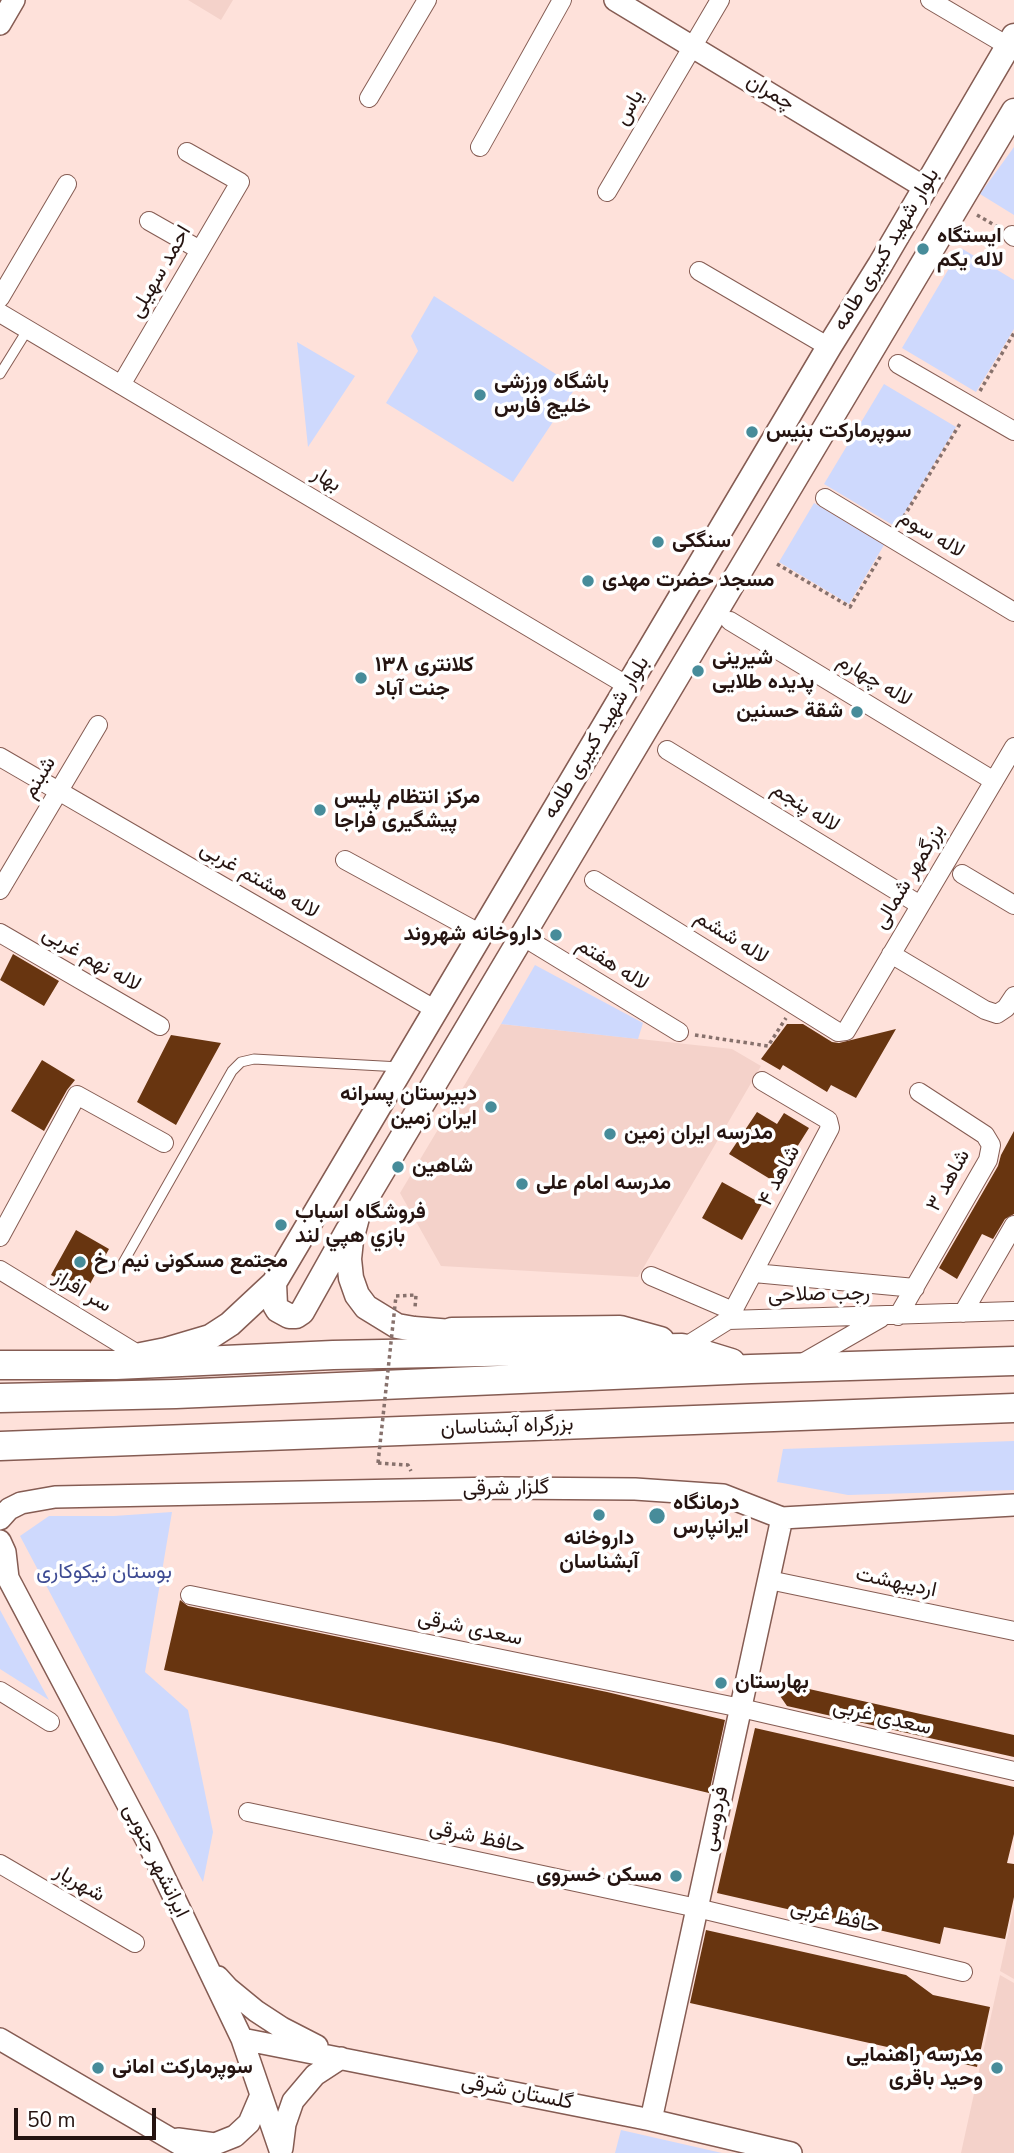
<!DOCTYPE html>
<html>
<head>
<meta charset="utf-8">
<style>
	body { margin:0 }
	#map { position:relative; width:1014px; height:2153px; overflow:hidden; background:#fee1da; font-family:"Nunito Sans",sans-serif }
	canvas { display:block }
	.scale { position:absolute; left:14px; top:2108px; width:142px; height:32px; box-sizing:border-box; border:4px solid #251411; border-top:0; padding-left:9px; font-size:21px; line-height:24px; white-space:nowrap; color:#251411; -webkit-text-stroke:5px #fff; paint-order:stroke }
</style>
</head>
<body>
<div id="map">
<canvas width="1014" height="2153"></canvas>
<div class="scale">50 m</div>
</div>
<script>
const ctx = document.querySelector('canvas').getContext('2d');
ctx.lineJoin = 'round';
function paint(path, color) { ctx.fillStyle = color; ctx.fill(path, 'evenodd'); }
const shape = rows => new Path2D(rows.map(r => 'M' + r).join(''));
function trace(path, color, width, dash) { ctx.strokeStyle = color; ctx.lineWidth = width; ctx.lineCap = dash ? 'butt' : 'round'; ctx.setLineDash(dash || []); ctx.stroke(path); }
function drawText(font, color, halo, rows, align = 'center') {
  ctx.font = font + ' "Nunito Sans",Vazirmatn,sans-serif'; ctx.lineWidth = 7; ctx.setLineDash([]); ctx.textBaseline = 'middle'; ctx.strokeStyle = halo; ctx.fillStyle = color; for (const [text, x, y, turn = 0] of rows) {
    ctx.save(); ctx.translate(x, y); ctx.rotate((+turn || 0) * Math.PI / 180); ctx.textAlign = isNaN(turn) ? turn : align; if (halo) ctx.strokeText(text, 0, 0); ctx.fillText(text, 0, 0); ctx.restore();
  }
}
paint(shape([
	[188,0,233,0,221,20],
	[501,1024,732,1049,761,1066,638,1277,441,1266,400,1193],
	[1014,1907,1014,1979,1000,1971],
	[1000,1975,1014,1983,1014,2153,961,2153]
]), '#f4d2ca');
paint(shape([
	[1014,147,1014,215,980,194],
	[961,248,1014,280,1014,329,976,392,902,348],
	[434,296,576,387,513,482,386,403,418,351,411,336],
	[297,342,355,376,308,447],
	[884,384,956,427,896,527,824,484],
	[814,503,884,545,849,604,779,562],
	[535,965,643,1023,638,1039,501,1024],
	[1014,1441,1014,1490,848,1495,777,1482,783,1449],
	[172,1512,145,1672,188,1710,213,1832,203,1882,20,1536,49,1516,114,1516],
	[0,1610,49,1700,0,1669],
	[621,2130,722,2153,615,2153]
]), '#ced9fd');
paint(shape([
	[13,954,59,981,44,1006,0,980],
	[787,1024,803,1024,832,1042,839,1043,896,1029,856,1098,831,1085,827,1092,783,1065,780,1070,761,1059],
	[171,1035,221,1043,176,1125,137,1102],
	[42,1060,75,1080,67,1090,44,1131,11,1111],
	[757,1112,777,1124,784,1113,809,1128,775,1182,729,1154],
	[1014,1131,1014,1214,1005,1219,993,1239,982,1234,957,1279,939,1268,998,1166,1001,1155],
	[722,1182,762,1204,742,1240,702,1218],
	[76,1230,109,1249,85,1293,51,1275],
	[180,1600,188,1606,607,1692,725,1720,709,1793,499,1743,164,1670],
	[769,1680,1014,1735,1014,1757,787,1706],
	[755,1728,1014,1787,1014,1834,1007,1863,1014,1864,1014,1897,1005,1939,944,1927,940,1944,717,1893],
	[706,1930,906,1975,933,1995,990,2007,977,2067,690,2003]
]), '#683510');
const service = shape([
	[0,374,28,329],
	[123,1263,232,1071,241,1062,254,1059,400,1067]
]);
const minor = shape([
	[930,0,1008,46],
	[369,98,427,0],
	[480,147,562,0],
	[607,192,720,0],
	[149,221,200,250],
	[1012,235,1014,237],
	[699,271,829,347],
	[0,298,67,184],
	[0,313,628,686],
	[898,364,1014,431],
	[121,385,240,182,187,152],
	[825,498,1014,612],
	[730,621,994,781],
	[667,750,920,905],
	[0,757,436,1010],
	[345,860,481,934],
	[962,874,1014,905],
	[594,880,838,1032,846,1031,1014,747],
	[0,890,98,725],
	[0,933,160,1026],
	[522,936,679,1032],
	[891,954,985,1010,997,1014,1006,1008,1014,996],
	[0,1237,77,1095,164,1143],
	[0,1270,139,1355],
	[754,1273,915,1288],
	[651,1276,733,1311],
	[963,1313,1014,1225],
	[898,1316,988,1160,991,1145,985,1135,919,1092],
	[728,1320,830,1128,828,1120,762,1081],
	[680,1350,728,1320,1014,1311],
	[799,1365,881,1318],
	[769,1580,1014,1631],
	[190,1595,741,1708,1014,1771],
	[0,1691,50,1722],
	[248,1812,697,1908,963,1972],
	[0,1864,135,1943]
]);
const tertiary = shape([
	[615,0,924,187],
	[0,24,14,0],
	[0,1519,9,1509,21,1503,55,1497,498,1488,635,1489,723,1495,782,1518,1014,1505],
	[0,1541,5,1552,8,1578],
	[0,1568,8,1578,147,1841,242,2039,281,2153],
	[218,1977,228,1988,256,2011,282,2028,317,2046],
	[0,2039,195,2153],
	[242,2039,651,2120,791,2153],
	[651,2120,782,1518],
	[178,2139,215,2144,235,2136,249,2123,261,2095],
	[282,2148,285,2124,293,2101,315,2075,341,2058]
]);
const secondary = shape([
	[274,1283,275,1305,278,1310,289,1316,296,1316,302,1312,348,1230],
	[452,1332,414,1329,397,1326,366,1307,357,1295,351,1278,349,1259,351,1240,359,1210,1014,111],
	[141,1355,166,1350,210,1337,230,1324,274,1283,829,347,880,265,1014,36]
]);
const trunk = shape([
	[452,1332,620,1330,660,1341],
	[0,1365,116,1365,333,1355,682,1348,731,1363],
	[0,1398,176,1394,751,1369,1014,1361],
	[0,1446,1014,1408]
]);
trace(service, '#855c53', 11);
trace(minor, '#855c53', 20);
trace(tertiary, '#855c53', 24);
trace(secondary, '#855c53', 27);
trace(trunk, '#855c53', 31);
trace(shape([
	[977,215,998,227],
	[980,391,1014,333],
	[900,523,961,422],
	[777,564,850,607,882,554],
	[695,1035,768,1046,786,1018],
	[396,1296,416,1295,415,1308],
	[378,1463,408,1465,411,1471]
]), '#87716c', 3.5, [3.5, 3.5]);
trace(service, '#fff', 9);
trace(minor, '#fff', 18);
trace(tertiary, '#fff', 21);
trace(secondary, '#fff', 24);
trace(trunk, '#fff', 28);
trace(shape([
	[378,1463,396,1296]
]), '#87716c', 3.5, [3.5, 3.5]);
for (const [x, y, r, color] of [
	[923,249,7,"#478c9a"],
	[480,395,7,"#478c9a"],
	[752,432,7,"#478c9a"],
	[658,542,7,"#478c9a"],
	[588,581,7,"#478c9a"],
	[698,671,7,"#478c9a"],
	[361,678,7,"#478c9a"],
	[857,712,7,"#478c9a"],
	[320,810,7,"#478c9a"],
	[556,935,7,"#478c9a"],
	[491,1107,7,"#478c9a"],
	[610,1134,7,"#478c9a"],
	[398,1167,7,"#478c9a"],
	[522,1184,7,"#478c9a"],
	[281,1225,7,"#478c9a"],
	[80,1262,7,"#478c9a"],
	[599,1515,7,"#478c9a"],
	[657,1516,9,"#478c9a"],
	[721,1683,7,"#478c9a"],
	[676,1876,7,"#478c9a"],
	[98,2068,7,"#478c9a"],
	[997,2068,7,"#478c9a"]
]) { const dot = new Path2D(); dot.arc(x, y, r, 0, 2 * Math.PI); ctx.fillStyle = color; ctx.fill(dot); trace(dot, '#fff', 2.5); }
drawText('21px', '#251411', '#fff', [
	["چمران",770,93,31],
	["یاس",630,108,-60],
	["بلوار شهید کبیری طامه",887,250,-59],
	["احمد سهیلی",161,272,-60],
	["بهار",326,480,31],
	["لاله سوم",931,535,31],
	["لاله چهارم",874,681,31],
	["بلوار شهید کبیری طامه",597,738,-59],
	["شبنم",40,778,-59],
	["لاله پنجم",805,808,32],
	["بزرگمهر شمالی",910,877,-59],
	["لاله هشتم غربی",259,881,30],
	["لاله ششم",731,938,32],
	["لاله نهم غربی",91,960,30],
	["لاله هفتم",612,965,32],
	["شاهد ۴",780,1176,-62],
	["شاهد ۳",949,1181,-61],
	["سر افراز",82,1292,31],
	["رجب صلاحی",819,1295,-1],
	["بزرگراه آبشناسان",507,1427,-2],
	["گلزار شرقی",506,1489,-1],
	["اردیبهشت",896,1583,12],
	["سعدی شرقی",470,1629,12],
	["سعدی غربی",882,1718,13],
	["فردوسی",716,1819,-78],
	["حافظ شرقی",477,1838,12],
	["ایرانشهر جنوبی",155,1861,64],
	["شهریار",79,1884,30],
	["حافظ غربی",835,1918,13],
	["گلستان شرقی",517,2093,11]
]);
drawText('bold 21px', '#251411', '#fff', [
	["ایستگاه",937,237],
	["لاله یکم",937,261],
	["باشگاه ورزشی",494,383],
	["خلیج فارس",494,407],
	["سوپرمارکت بنیس",766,432],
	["سنگکی",672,542],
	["مسجد حضرت مهدی",602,581],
	["شيرينی",712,659],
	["پديده طلايی",712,683],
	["کلانتری ۱۳۸",375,666],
	["جنت آباد",375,690],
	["شقة حسنين",843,712,"right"],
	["مرکز انتظام پلیس",334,798],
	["پیشگیری فراجا",334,822],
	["داروخانه شهروند",542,935,"right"],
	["دبیرستان پسرانه",477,1095,"right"],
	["ایران زمین",477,1119,"right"],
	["مدرسه ایران زمین",624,1134],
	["شاهین",412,1167],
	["مدرسه امام علی",536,1184],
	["فروشگاه اسباب",295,1213],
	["بازي هپي لند",295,1237],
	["مجتمع مسکونی نیم رخ",94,1262],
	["درمانگاه",673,1504],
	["ایرانپارس",673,1528],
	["داروخانه",599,1539,"center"],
	["آبشناسان",599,1563,"center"],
	["بهارستان",735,1683],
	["مسکن خسروی",662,1876,"right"],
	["مدرسه راهنمایی",983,2056,"right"],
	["وحید باقری",983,2080,"right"],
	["سوپرمارکت امانی",112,2068]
], 'left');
drawText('21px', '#3e4b93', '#fff', [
	["بوستان نیکوکاری",104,1573]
]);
</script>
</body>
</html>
